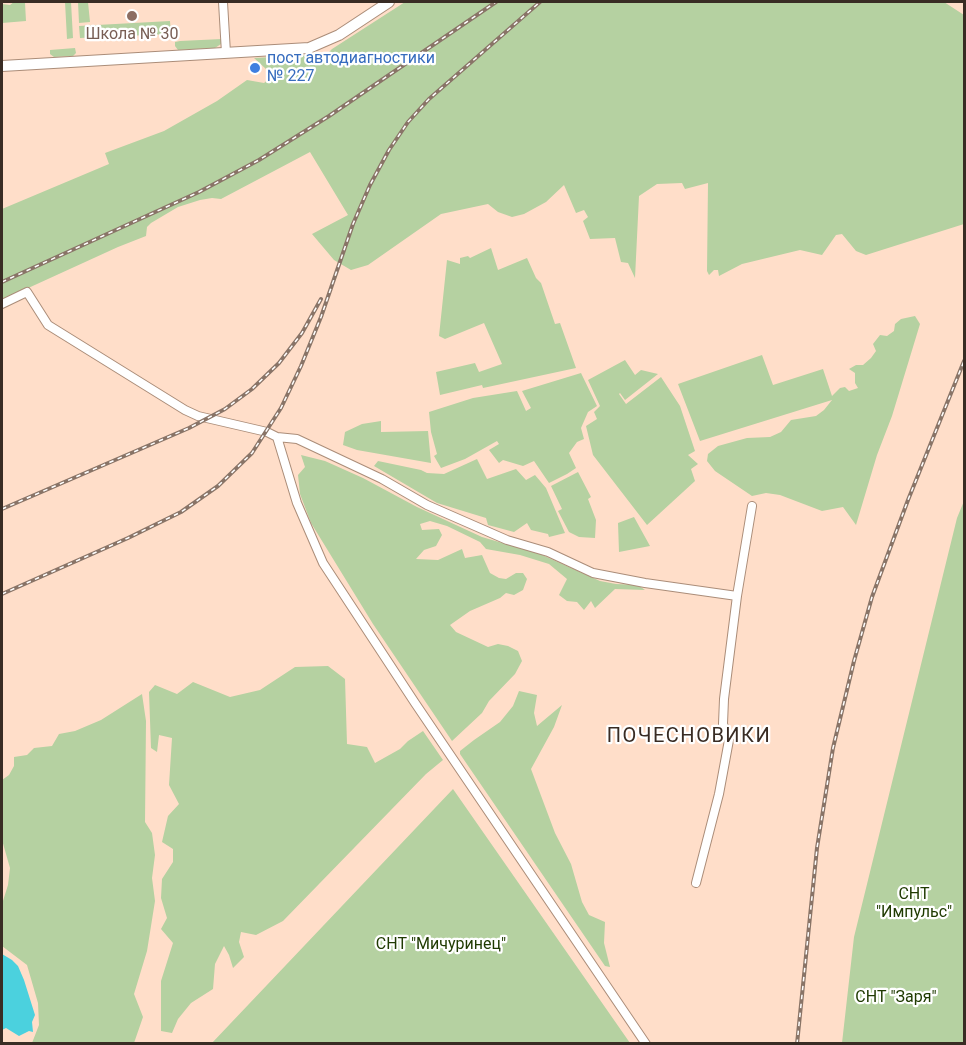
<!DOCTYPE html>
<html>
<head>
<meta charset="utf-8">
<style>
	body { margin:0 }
	#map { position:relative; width:966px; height:1045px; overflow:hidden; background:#ffdec9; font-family:Roboto,sans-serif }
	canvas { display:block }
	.frame { position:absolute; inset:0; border:3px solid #392c24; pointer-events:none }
</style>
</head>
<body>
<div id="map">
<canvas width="966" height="1045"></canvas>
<div class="frame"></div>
</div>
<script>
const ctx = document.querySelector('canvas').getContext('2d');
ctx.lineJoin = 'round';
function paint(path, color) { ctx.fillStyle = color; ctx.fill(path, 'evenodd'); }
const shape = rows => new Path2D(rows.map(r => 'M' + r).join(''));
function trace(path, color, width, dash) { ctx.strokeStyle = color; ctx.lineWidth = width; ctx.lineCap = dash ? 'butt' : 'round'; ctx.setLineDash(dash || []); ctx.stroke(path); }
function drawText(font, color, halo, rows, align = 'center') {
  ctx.font = font + ' Roboto,sans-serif'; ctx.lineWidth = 4.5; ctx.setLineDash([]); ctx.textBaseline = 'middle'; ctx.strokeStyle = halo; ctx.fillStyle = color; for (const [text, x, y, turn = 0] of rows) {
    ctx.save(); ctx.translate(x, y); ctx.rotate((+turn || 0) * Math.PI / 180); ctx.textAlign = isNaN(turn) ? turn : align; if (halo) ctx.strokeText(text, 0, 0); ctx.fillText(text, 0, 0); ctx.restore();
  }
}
paint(shape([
	[14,2,25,3,26,21,2,23,2,4,10,5],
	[65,2,71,2,73,38,67,39],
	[78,2,88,2,90,22,79,23],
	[405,2,944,2,964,15,964,224,866,255,856,251,842,234,836,235,822,255,800,250,742,264,719,276,718,270,714,270,709,275,707,271,708,183,685,189,682,183,657,184,639,196,635,278,628,263,621,262,615,238,590,239,583,221,588,217,584,210,576,213,564,185,546,202,524,214,512,217,498,212,488,204,441,214,368,265,351,270,334,260,312,234,348,215,310,152,221,199,212,198,200,200,178,207,151,223,147,227,146,236,118,247,2,300,2,209,109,164,105,153,164,131,217,101,247,80,264,83,271,77,266,69,254,58,311,55,312,57,310,60,314,64,322,59,332,49],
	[170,21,171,34,80,38,79,26],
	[222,39,221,44,215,48,178,50,175,46,175,42,180,41],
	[75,48,76,53,73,56,54,57,50,54,50,50],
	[491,248,498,270,527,258,536,278,541,283,555,324,560,323,576,368,483,388,482,385,440,395,436,372,475,363,479,372,502,364,484,323,445,339,439,336,447,260,460,264,460,258,468,256,470,258],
	[915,316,920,324,892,416,877,455,856,525,843,507,822,511,780,495,766,493,752,496,715,471,707,461,708,454,718,446,747,438,770,437,781,432,791,420,816,416,824,410,832,400,700,441,678,384,762,355,773,385,823,369,832,396,840,388,845,387,849,391,858,388,855,383,855,373,849,369,856,365,863,365,871,358,876,351,873,344,880,335,887,336,894,331,895,324,901,319],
	[625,360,635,375,641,370,658,374,625,400,620,393,619,394,626,404,661,377,680,406,695,451,688,455,698,464,691,469,695,481,647,525,593,455,586,426,597,419,594,412,600,406,588,380],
	[581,373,597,406,588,412,581,428,584,439,577,442,569,453,576,468,567,474,549,483,534,461,523,466,503,460,499,463,489,450,499,444,497,441,465,459,441,468,434,456,437,454,431,432,429,412,473,398,517,391,526,411,531,408,522,391],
	[381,421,381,432,428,431,431,463,357,450,343,445,345,432,362,424],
	[301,455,325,461,363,478,417,507,482,537,540,554,600,581,616,584,638,585,645,590,615,589,595,608,591,601,584,610,577,602,567,601,559,595,567,579,549,564,520,555,486,549,480,542,447,526,430,521,420,524,422,530,439,529,442,535,436,546,424,550,416,559,438,560,462,549,465,558,482,555,490,573,499,578,506,579,516,573,523,573,527,579,523,590,514,595,506,593,500,598,470,611,450,625,456,632,488,647,498,644,508,646,518,651,522,661,515,674,489,701,482,713,452,741,373,624,311,523,300,494,298,475,305,467],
	[477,459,487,479,516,469,526,480,535,475,546,488,565,533,549,537,548,534,531,530,527,523,514,532,488,525,486,518,437,503,374,466,378,461,421,470,427,473,444,474],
	[578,472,591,497,588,499,596,520,595,538,579,537,569,532,558,511,562,509,551,486],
	[964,501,964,1043,842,1043,854,937,957,518],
	[634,517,650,546,619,552,618,523],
	[328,666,345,679,347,744,367,747,375,763,400,749,408,741,423,731,443,760,426,774,283,921,256,935,241,932,239,942,244,957,233,968,229,955,224,946,215,964,213,989,191,1003,178,1019,172,1033,161,1031,161,981,173,943,161,929,167,918,161,898,162,879,173,862,173,849,162,842,168,816,179,804,169,785,172,738,159,735,157,752,151,748,149,692,155,685,177,694,193,682,230,697,260,690,295,667],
	[519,691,537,695,534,713,537,726,562,705,554,727,531,769,555,833,571,864,582,902,589,915,605,922,604,943,610,967,605,966,460,754,460,751,474,740,500,722,513,706],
	[142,694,146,721,145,822,152,833,155,855,152,878,155,901,147,951,134,994,143,1017,134,1043,32,1043,39,1025,38,1003,27,965,2,946,2,904,8,885,10,868,2,840,2,780,9,775,14,766,14,757,27,755,34,748,52,746,59,734,75,731,101,720],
	[453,789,630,1043,211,1044]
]), '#b5d1a1');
paint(shape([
	[2,954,12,960,18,966,24,980,35,1015,32,1022,33,1032,29,1031,19,1036,6,1028,2,1030]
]), '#4bd1de');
const minor = shape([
	[223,2,226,53],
	[2,304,27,292,48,325,185,410,198,416,267,432,277,437,297,503,323,563,415,703,646,1044],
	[277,437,297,439,382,479,427,505,507,540,548,552,593,573,645,583,737,596],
	[696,883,719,794,729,740,723,724,724,699,737,596,752,506]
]);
const major = shape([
	[2,66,309,48,339,35,389,2]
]);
trace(minor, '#ab8d79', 10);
trace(major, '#ab8d79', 12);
trace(minor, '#fff', 8);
trace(major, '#fff', 10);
const rail = shape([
	[2,282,199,192,259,160,329,116,496,2],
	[2,509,189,428,225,409,252,389,279,363,302,333,321,299],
	[2,594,128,538,181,512,218,486,252,453,281,408,301,366,321,317,353,224,370,185,389,150,408,122,429,99,540,2],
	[797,1044,817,848,833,748,854,661,872,597,908,500,964,361]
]);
trace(rail, '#897467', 4);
trace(rail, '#fff', 1.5, [4.5]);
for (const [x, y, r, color] of [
	[132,16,6,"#8d6e63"],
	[255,68,6,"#3f7fe0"]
]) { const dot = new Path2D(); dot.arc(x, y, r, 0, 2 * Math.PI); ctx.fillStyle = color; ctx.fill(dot); trace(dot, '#fff', 2); }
drawText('16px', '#785e54', '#fff', [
	["Школа № 30",132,35]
]);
drawText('16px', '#366cbe', '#fff', [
	["пост автодиагностики",267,59],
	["№ 227",267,77]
], 'left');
drawText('16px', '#203b02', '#fff', [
	["СНТ",914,895],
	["\"Импульс\"",914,913],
	["СНТ \"Мичуринец\"",441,945],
	["СНТ \"Заря\"",896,998]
]);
ctx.letterSpacing = '1.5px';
drawText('20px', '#392c24', '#fff', [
	["ПОЧЕСНОВИКИ",689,737]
]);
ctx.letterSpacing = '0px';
</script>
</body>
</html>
